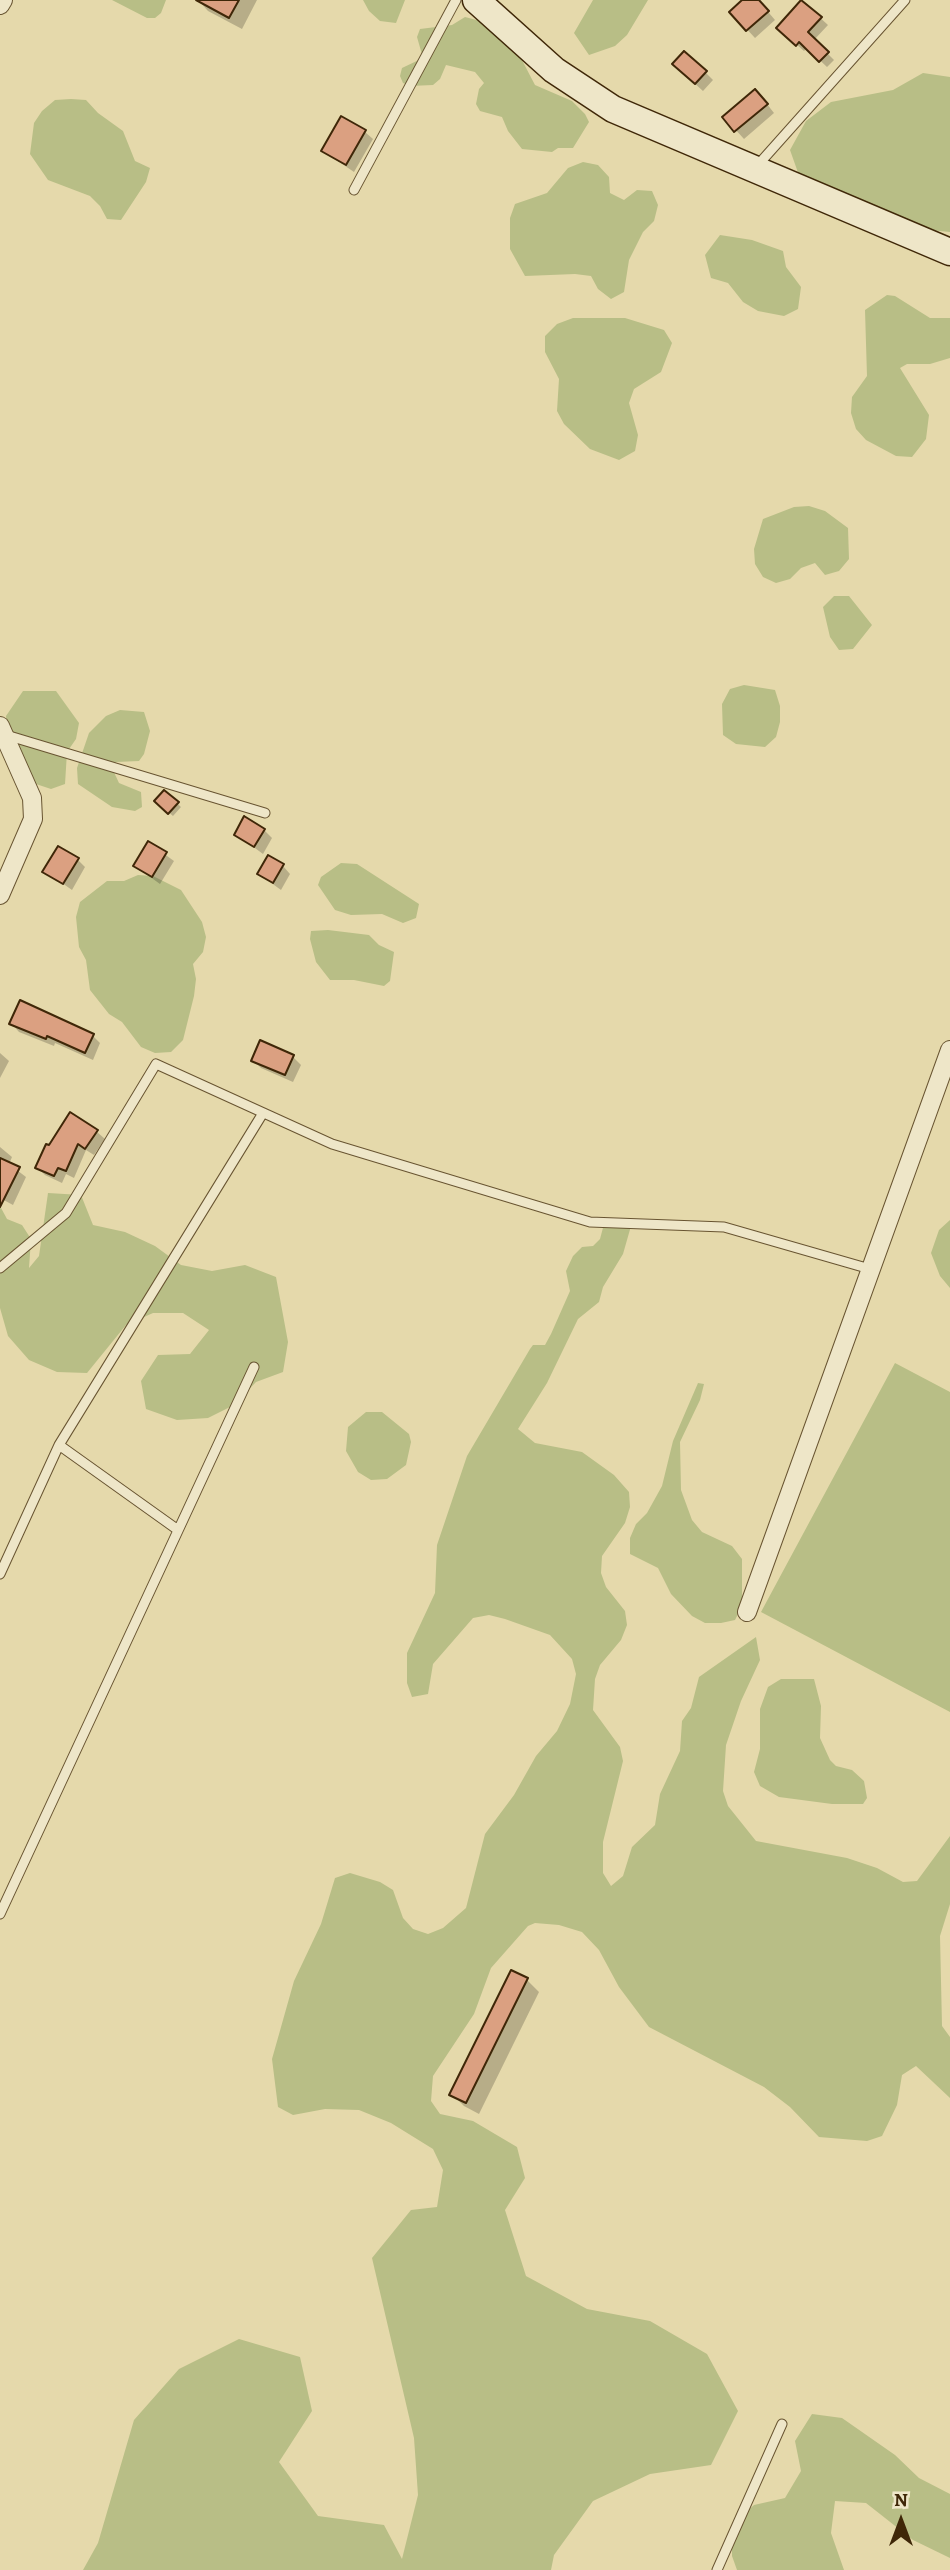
<!DOCTYPE html>
<html>
<head>
<meta charset="utf-8">
<style>
	body { margin:0 }
	#map { position:relative; width:950px; height:2570px; overflow:hidden; background:#e5d9ab; font-family:Alegreya,serif }
	canvas { display:block }
	.north { position:absolute; left:866px; top:2486px; width:70px; height:70px; -webkit-text-stroke:5px #eee6c8; paint-order:stroke; rotate:0deg; font-size:19px; font-weight:700; line-height:28px; text-align:center; color:#3f2708 }
	.north::after { content:''; display:block; margin:auto; width:24px; height:32px; background:#3f2708; clip-path:polygon(50% 0,100% 100%,50% 72%,0 100%) }
</style>
</head>
<body>
<div id="map">
<canvas width="950" height="2570"></canvas>
<div class="north">N</div>
</div>
<script>
const ctx = document.querySelector('canvas').getContext('2d');
ctx.lineJoin = 'round';
function paint(path, color) { ctx.fillStyle = color; ctx.fill(path, 'evenodd'); }
const shape = rows => new Path2D(rows.map(r => 'M' + r).join(''));
function trace(path, color, width, dash) { ctx.strokeStyle = color; ctx.lineWidth = width; ctx.lineCap = dash ? 'butt' : 'round'; ctx.setLineDash(dash || []); ctx.stroke(path); }
paint(shape([
	[112,0,166,0,161,13,155,18,147,18],
	[363,0,405,0,396,23,380,21,369,11],
	[593,0,648,0,627,35,615,46,589,55,574,33],
	[465,17,488,23,513,43,535,85,572,101,585,114,589,122,573,148,558,148,552,152,522,149,508,131,502,117,480,111,476,104,479,89,484,83,475,72,446,65,440,79,433,85,410,86,403,83,400,76,402,68,423,58,417,37,420,29,452,25],
	[923,73,950,77,950,232,919,229,801,181,790,150,806,121,831,102,893,90],
	[71,99,86,100,98,113,123,131,135,161,150,168,146,182,121,220,107,219,100,206,90,196,48,180,30,154,34,123,42,111,55,100],
	[583,162,598,165,609,177,610,193,624,200,637,190,652,191,658,205,654,221,643,232,629,260,624,292,611,299,598,289,591,276,575,274,525,276,510,249,510,218,515,204,547,193,568,168],
	[720,235,752,240,783,251,786,267,801,287,798,309,784,316,758,311,743,302,728,283,711,278,705,255],
	[887,295,895,296,930,318,950,318,950,358,930,364,907,364,900,368,929,415,926,439,912,457,896,456,866,440,856,429,851,413,852,397,867,376,865,310],
	[573,318,625,318,664,330,672,343,661,372,634,389,629,403,638,435,635,451,619,460,590,449,564,424,557,411,559,379,545,352,545,336,557,324],
	[809,506,825,511,848,528,849,559,839,571,825,575,815,563,801,568,790,579,776,583,763,577,755,564,754,549,763,519,794,507],
	[834,596,849,596,872,625,853,649,839,650,830,637,823,607],
	[744,685,775,690,780,706,780,722,776,737,765,747,736,744,723,735,722,704,730,689],
	[23,691,56,691,79,723,76,739,67,752,65,784,51,789,36,784,16,761,7,731,6,716],
	[120,710,144,712,150,731,144,754,139,761,116,762,112,768,119,783,141,792,142,807,135,811,112,807,78,784,77,768,89,733,106,716],
	[341,863,357,864,419,904,416,918,403,923,382,914,351,915,335,910,318,885,321,877],
	[138,875,153,876,181,890,202,922,206,937,203,952,193,964,196,979,194,996,183,1040,171,1052,155,1053,141,1047,122,1022,109,1014,90,990,86,960,79,947,76,917,80,902,107,881,124,881],
	[328,930,369,935,379,945,394,952,390,981,384,986,354,980,330,980,316,962,310,939,311,931],
	[48,1193,81,1195,93,1225,125,1232,155,1246,181,1265,212,1271,245,1265,276,1277,288,1342,283,1372,256,1382,234,1405,208,1418,177,1420,146,1409,141,1381,158,1355,190,1354,209,1330,183,1313,153,1313,126,1325,87,1373,57,1372,29,1360,8,1336,0,1308,0,1206,7,1219,22,1225,31,1239,29,1268,39,1256],
	[950,1220,950,1288,940,1276,931,1253,939,1230],
	[604,1224,631,1226,623,1254,603,1287,599,1302,578,1319,547,1383,518,1429,535,1443,582,1452,614,1475,629,1492,630,1507,625,1523,602,1556,601,1573,606,1587,625,1611,627,1625,621,1640,600,1665,595,1679,593,1710,620,1747,623,1761,603,1842,603,1873,611,1886,623,1876,632,1847,655,1825,660,1794,680,1751,682,1721,691,1708,699,1677,756,1637,760,1660,741,1701,726,1745,723,1791,728,1806,756,1841,847,1858,877,1868,903,1882,917,1881,950,1836,950,1904,940,1936,942,2026,950,2037,950,2098,916,2066,902,2075,897,2105,882,2136,867,2141,819,2137,790,2107,764,2087,649,2027,619,1987,599,1950,582,1932,559,1925,535,1923,528,1926,491,1968,474,2014,433,2076,431,2101,440,2114,473,2121,517,2147,525,2178,505,2210,526,2276,587,2309,650,2321,707,2354,738,2411,711,2465,650,2474,593,2501,554,2555,551,2570,83,2570,98,2543,134,2420,179,2369,239,2339,300,2357,312,2411,279,2462,318,2516,384,2525,402,2559,418,2495,414,2438,372,2258,411,2210,437,2207,443,2170,433,2149,391,2123,359,2110,325,2109,293,2115,278,2107,272,2059,294,1981,321,1924,335,1878,350,1873,380,1882,393,1890,403,1918,413,1929,428,1934,443,1928,466,1908,485,1834,514,1795,536,1756,557,1731,570,1704,576,1674,572,1659,550,1635,505,1619,489,1615,473,1618,433,1664,428,1694,412,1697,407,1683,407,1653,435,1593,437,1545,467,1456,530,1349,533,1345,545,1345,551,1334,570,1291,566,1271,573,1256,582,1247,593,1246,600,1239],
	[895,1363,950,1392,950,1712,761,1612],
	[698,1383,704,1384,700,1400,680,1442,681,1490,692,1520,702,1532,732,1546,742,1559,742,1606,735,1620,721,1623,705,1623,692,1616,671,1594,658,1568,630,1554,630,1538,636,1524,647,1513,662,1486,673,1441],
	[366,1412,382,1412,409,1434,411,1442,406,1465,387,1479,371,1480,358,1472,346,1451,348,1427],
	[781,1679,814,1679,821,1706,820,1738,830,1760,836,1766,852,1770,864,1781,867,1798,863,1804,832,1804,779,1797,760,1786,754,1772,760,1749,760,1709,768,1687],
	[812,2414,842,2418,895,2455,919,2478,950,2494,950,2558,913,2540,866,2503,835,2501,831,2533,844,2570,737,2570,732,2556,732,2525,754,2505,785,2498,801,2471,795,2441]
]), '#b8be86');
paint(shape([
	[198,0,257,0,242,29,208,11],
	[745,0,758,0,775,20,755,38,731,12],
	[802,1,828,25,814,40,834,60,827,67,807,48,804,51,778,28],
	[682,72,705,72,713,80,703,91],
	[763,99,774,113,744,139,724,117],
	[365,132,373,139,354,172,323,151],
	[166,793,181,807,173,816,156,801],
	[264,830,272,838,263,854,236,834],
	[149,843,174,861,160,884,135,866],
	[78,860,85,867,72,890,45,871],
	[283,866,290,874,281,890,259,874],
	[12,1024,93,1036,100,1043,93,1060,55,1043,54,1046,19,1032],
	[261,1043,293,1057,301,1065,293,1082,261,1068,253,1060],
	[0,1053,9,1061,0,1078],
	[97,1132,105,1139,94,1155,86,1150,74,1178,66,1174,62,1183,45,1175,38,1168],
	[0,1147,12,1157,9,1164,26,1177,13,1205,0,1198],
	[527,1980,539,1992,479,2114,464,2106,452,2094]
]), '#0003');
const building = shape([
	[196,0,239,0,229,18,196,0],
	[742,0,759,0,769,11,746,31,729,12,742,0],
	[801,0,822,17,808,32,829,52,819,62,799,42,796,46,776,28,801,0],
	[684,51,707,71,695,84,672,64,684,51],
	[755,89,768,104,734,132,722,117,755,89],
	[341,116,366,130,346,165,321,151,341,116],
	[164,790,179,802,168,814,154,801,164,790],
	[244,816,265,829,254,847,234,835,244,816],
	[148,841,167,852,152,877,133,866,148,841],
	[58,846,79,858,63,884,42,872,58,846],
	[268,855,284,864,273,883,257,874,268,855],
	[20,1000,94,1034,85,1053,47,1036,46,1039,9,1024,20,1000],
	[260,1040,294,1055,285,1075,251,1061,260,1040],
	[70,1112,98,1130,85,1149,78,1144,66,1171,58,1168,54,1176,35,1168,46,1144,49,1145,70,1112],
	[0,1158,20,1167,0,1207,0,1158],
	[511,1970,528,1978,466,2103,449,2095,511,1970]
]);
paint(building, '#dba081');
trace(building, '#3f2708', 2);
const lane = shape([
	[757,166,905,0],
	[354,190,456,0],
	[6,735,265,813],
	[0,1268,66,1213,156,1064,332,1144,590,1222,724,1227,870,1269],
	[59,1445,178,1530],
	[0,1574,59,1445,263,1113],
	[0,1914,254,1367],
	[717,2570,782,2424]
]);
const street = shape([
	[0,5,3,0],
	[0,726,32,798,33,819,0,895],
	[747,1612,950,1050]
]);
const secondary = shape([
	[476,0,554,70,613,109,950,252]
]);
trace(lane, '#685431', 11);
trace(street, '#685431', 20);
trace(secondary, '#3f2708', 29);
trace(lane, '#eee6c8', 9);
trace(street, '#eee6c8', 18);
trace(secondary, '#eee6c8', 26);
</script>
</body>
</html>
